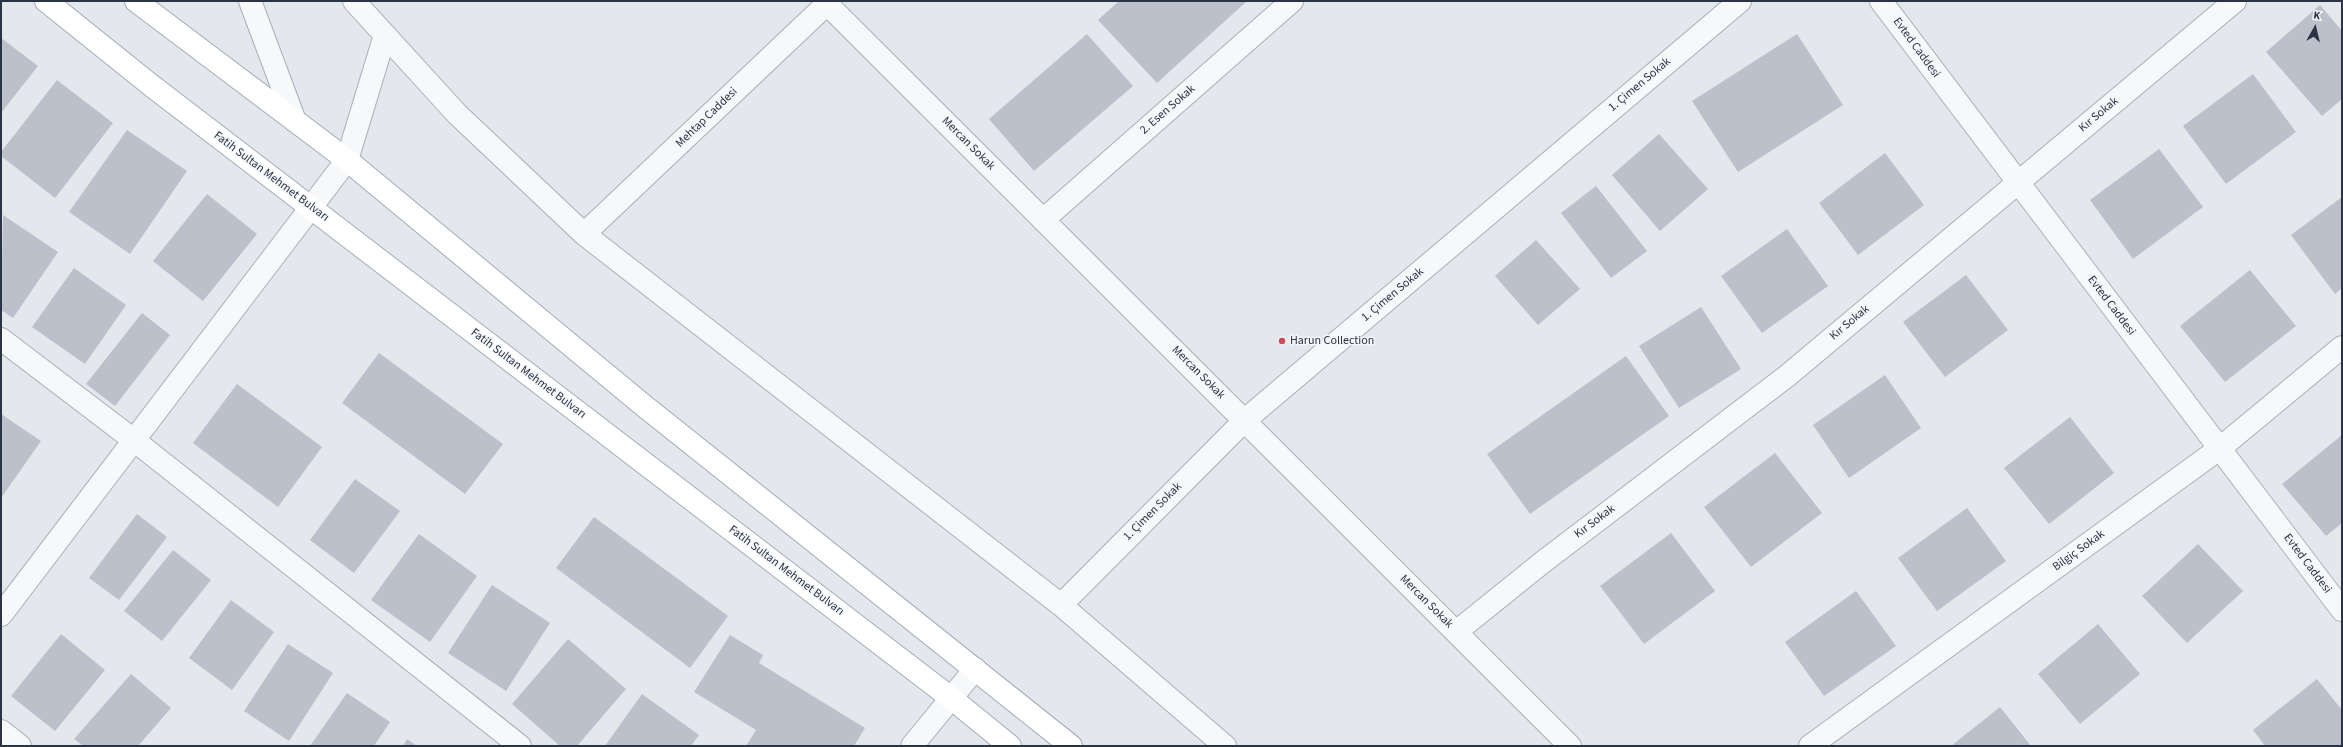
<!DOCTYPE html>
<html>
<head>
<meta charset="utf-8">
<style>
	body { margin:0 }
	#map { position:relative; width:2343px; height:747px; overflow:hidden; background:#e4e7ec; font-family:"Source Sans 3",sans-serif }
	canvas { display:block }
	.frame { position:absolute; inset:0; border:2px solid #2b3445; pointer-events:none }
	.north { position:absolute; left:2295px; top:8px; width:40px; height:40px; -webkit-text-stroke:3px #f4f6f9; paint-order:stroke; rotate:8deg; font-size:11px; font-weight:700; line-height:16px; text-align:center; color:#2b3445 }
	.north::after { content:''; display:block; margin:auto; width:14px; height:18px; background:#2b3445; clip-path:polygon(50% 0,100% 100%,50% 72%,0 100%) }
</style>
</head>
<body>
<div id="map">
<canvas width="2343" height="747"></canvas>
<div class="frame"></div>
<div class="north">K</div>
</div>
<script>
const ctx = document.querySelector('canvas').getContext('2d');
ctx.lineJoin = 'round';
function paint(path, color) { ctx.fillStyle = color; ctx.fill(path, 'evenodd'); }
const shape = rows => new Path2D(rows.map(r => 'M' + r).join(''));
function trace(path, color, width, dash) { ctx.strokeStyle = color; ctx.lineWidth = width; ctx.lineCap = dash ? 'butt' : 'round'; ctx.setLineDash(dash || []); ctx.stroke(path); }
function drawText(font, color, halo, rows, align = 'center') {
  ctx.font = font + ' "Source Sans 3",sans-serif'; ctx.lineWidth = 3; ctx.setLineDash([]); ctx.textBaseline = 'middle'; ctx.strokeStyle = halo; ctx.fillStyle = color; for (const [text, x, y, turn = 0] of rows) {
    ctx.save(); ctx.translate(x, y); ctx.rotate((+turn || 0) * Math.PI / 180); ctx.textAlign = isNaN(turn) ? turn : align; if (halo) ctx.strokeText(text, 0, 0); ctx.fillText(text, 0, 0); ctx.restore();
  }
}
paint(shape([
	[1119,1,1247,1,1157,83,1098,20],
	[2320,5,2342,31,2342,99,2322,116,2266,52],
	[1087,34,1133,86,1034,171,989,119],
	[1797,34,1843,105,1738,172,1692,101],
	[1,38,38,66,1,113],
	[2253,74,2296,132,2226,184,2183,126],
	[57,80,113,123,55,198,1,156,1,152],
	[127,130,187,171,130,254,69,212],
	[1659,134,1708,189,1660,231,1612,175],
	[2159,149,2203,207,2133,259,2090,200],
	[1885,153,1924,205,1858,255,1819,203],
	[1596,186,1647,251,1611,278,1561,213],
	[207,194,257,234,203,301,153,261],
	[2342,197,2342,288,2335,294,2291,235],
	[3,215,58,252,13,318,1,310],
	[1787,229,1828,286,1762,333,1721,276],
	[1536,240,1580,289,1538,325,1495,276],
	[74,268,126,305,85,364,32,327],
	[2250,270,2296,326,2225,382,2180,326],
	[1966,275,2008,330,1945,377,1903,322],
	[1701,307,1741,369,1679,408,1639,346],
	[142,313,170,335,115,406,86,384],
	[379,353,503,444,465,494,342,403],
	[1626,356,1669,416,1530,514,1487,454],
	[1885,375,1921,428,1849,478,1813,425],
	[237,384,322,447,278,507,193,443],
	[1,414,41,441,1,498],
	[2070,417,2114,473,2049,524,2004,468],
	[2342,435,2342,523,2326,536,2282,484],
	[1775,453,1822,513,1751,567,1704,507],
	[355,479,400,511,354,573,310,540],
	[1967,508,2006,561,1937,611,1898,558],
	[137,514,167,537,119,600,89,578],
	[594,517,728,616,690,668,556,568],
	[1671,533,1715,591,1644,644,1600,586],
	[419,534,477,576,430,642,371,600],
	[2198,544,2243,591,2187,643,2142,596],
	[173,550,211,580,162,641,124,611],
	[492,585,550,623,506,691,448,653],
	[1856,591,1896,646,1824,696,1785,642],
	[231,600,274,632,232,690,189,658],
	[2098,624,2140,674,2080,724,2038,674],
	[61,634,105,670,55,731,11,696],
	[730,635,763,655,759,663,865,728,854,746,746,746,756,730,694,692],
	[568,639,626,689,577,746,560,746,512,704],
	[288,644,333,673,289,741,244,711],
	[131,674,171,708,138,746,83,746,74,739],
	[2317,679,2342,710,2342,746,2265,746,2253,730],
	[347,693,390,722,374,746,310,746],
	[642,694,699,735,691,746,605,746],
	[2000,707,2031,746,1951,746],
	[407,739,417,746,403,746]
]), '#bbc0ca');
const minor = shape([
	[250,1,295,121],
	[354,1,457,114,584,234,1061,605,1225,746],
	[824,1,1570,746],
	[1881,1,2342,610],
	[1043,220,1292,1],
	[584,234,830,1],
	[1,339,135,441,520,746],
	[1061,605,1245,420,1740,1],
	[1,615,347,160,385,35],
	[1456,632,1543,562,1787,376,2235,1],
	[1,731,20,746],
	[912,746,975,669],
	[1810,746,2219,449,2342,347]
]);
const major = shape([
	[46,1,152,86,951,698,1010,746],
	[136,1,347,160,643,405,1071,746]
]);
trace(minor, '#a9aeb7', 24);
trace(major, '#a3abb8', 24);
trace(minor, '#f7f8fa', 22);
trace(major, '#fff', 22);
for (const [x, y, r, color] of [
	[1282,341,4,"#d1495b"]
]) { const dot = new Path2D(); dot.arc(x, y, r, 0, 2 * Math.PI); ctx.fillStyle = color; ctx.fill(dot); trace(dot, '#f4f6f9', 1.5); }
drawText('12px', '#2b3445', '#f4f6f9', [
	["Evted Caddesi",1916,48,54],
	["1. Çimen Sokak",1640,85,-40],
	["2. Esen Sokak",1168,110,-41],
	["Kır Sokak",2099,115,-40],
	["Mehtap Caddesi",707,118,-44],
	["Mercan Sokak",968,144,45],
	["Fatih Sultan Mehmet Bulvarı",271,177,37],
	["1. Çimen Sokak",1393,295,-40],
	["Evted Caddesi",2111,306,53],
	["Kır Sokak",1850,323,-40],
	["Mercan Sokak",1198,373,45],
	["Fatih Sultan Mehmet Bulvarı",528,374,37],
	["1. Çimen Sokak",1153,512,-45],
	["Kır Sokak",1595,522,-37],
	["Bilgiç Sokak",2079,551,-36],
	["Evted Caddesi",2307,564,53],
	["Fatih Sultan Mehmet Bulvarı",786,571,37],
	["Mercan Sokak",1426,602,45]
]);
drawText('12px', '#2b3445', '#f4f6f9', [
	["Harun Collection",1290,341]
], 'left');
</script>
</body>
</html>
